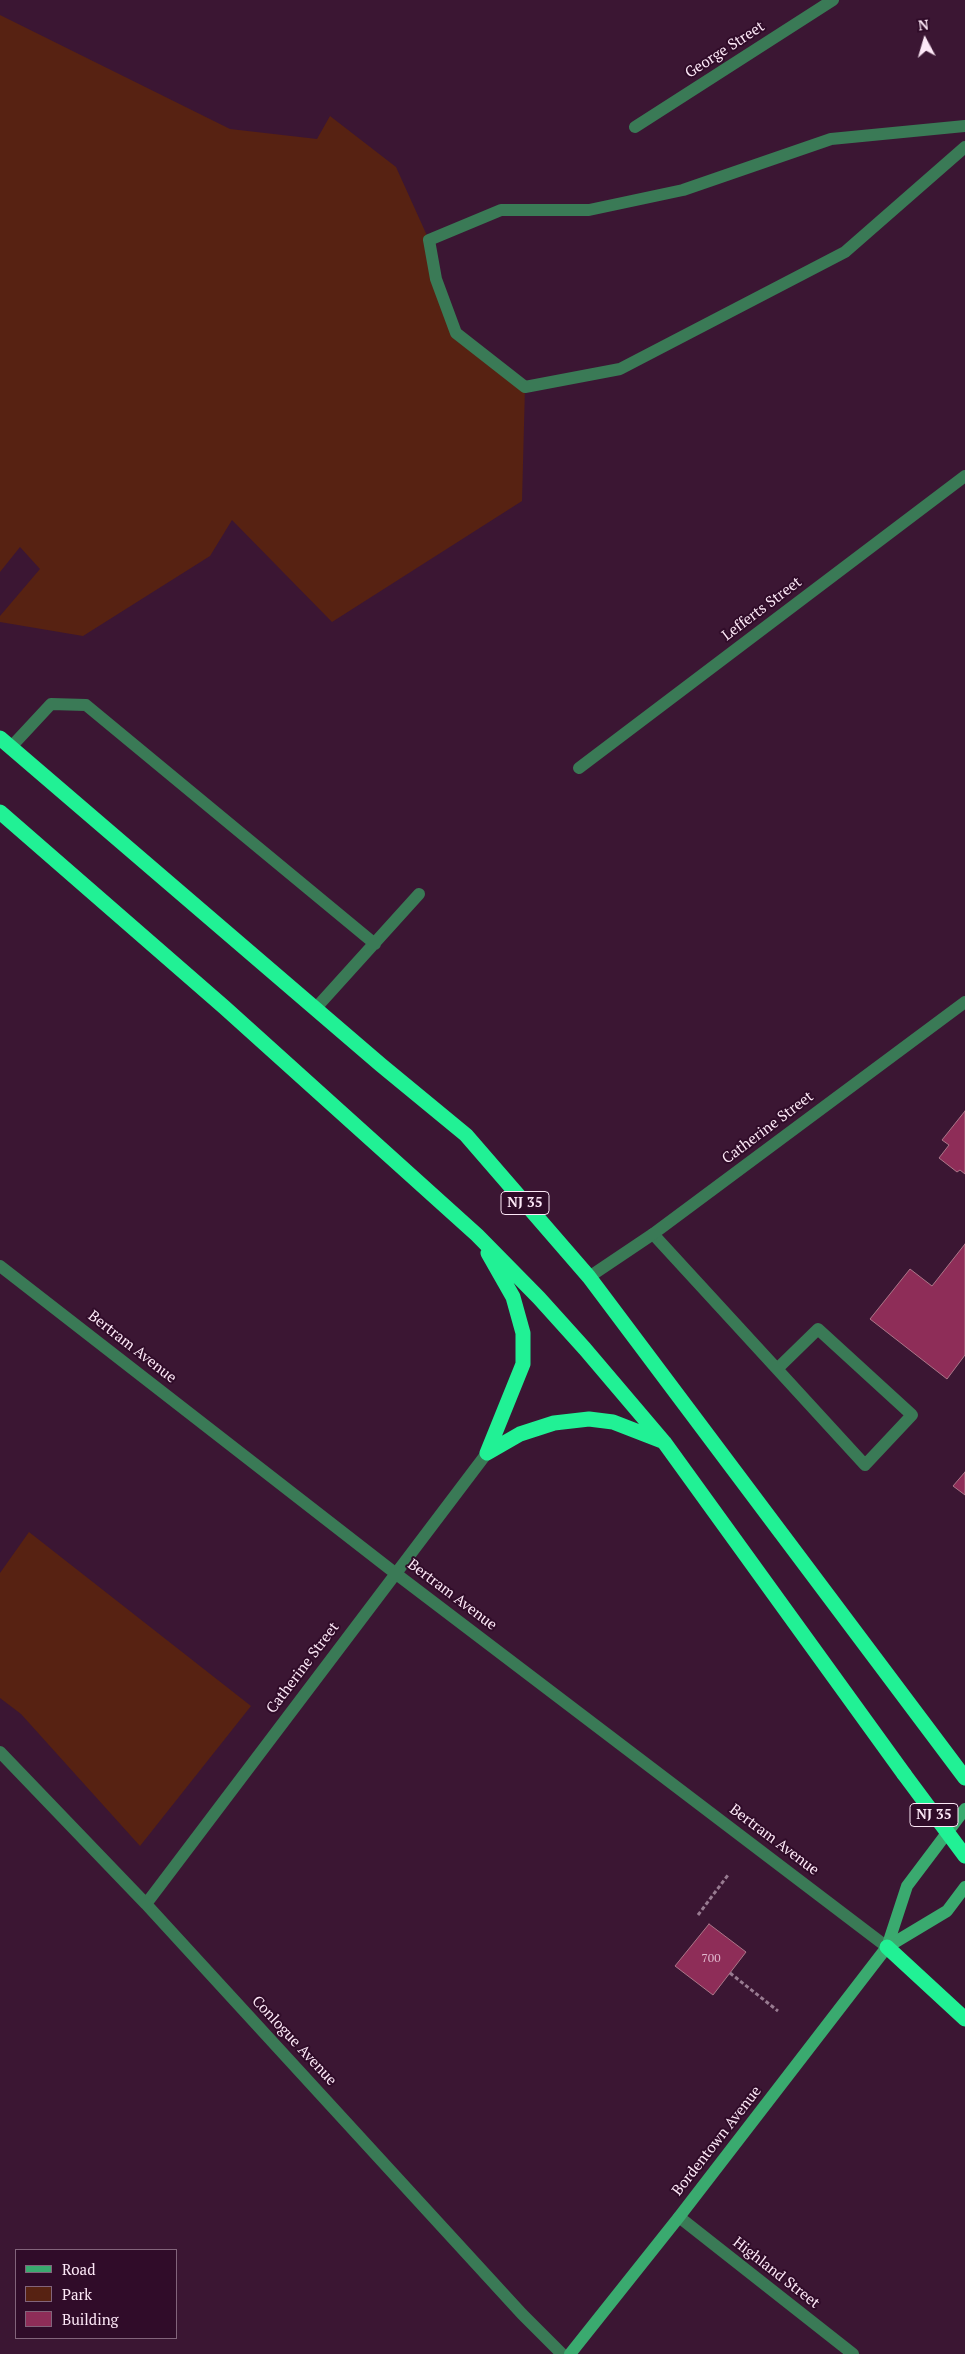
<!DOCTYPE html>
<html>
<head>
<meta charset="utf-8">
<style>
	body { margin:0 }
	#map { position:relative; width:965px; height:2354px; overflow:hidden; background:#3b1633; font-family:"PT Serif",serif }
	canvas { display:block }
	.legend { position:absolute; left:15px; top:2249px; width:162px; height:90px; box-sizing:border-box; background:#300c29; border:1px solid #82647b; margin:0; padding:6px 9px; list-style:none; font-size:15px; color:#fde8f7 }
	.legend li { display:flex; align-items:center; gap:10px; height:25px }
	.legend b { width:25px; border:1px solid #82647b }
	.north { position:absolute; left:900px; top:15px; width:50px; height:50px; -webkit-text-stroke:4px #300c29; paint-order:stroke; rotate:354deg; font-size:14px; font-weight:700; line-height:20px; text-align:center; color:#fde8f7 }
	.north::after { content:''; display:block; margin:auto; width:18px; height:22px; background:#fde8f7; clip-path:polygon(50% 0,100% 100%,50% 72%,0 100%) }
</style>
</head>
<body>
<div id="map">
<canvas width="965" height="2354"></canvas>
<ul class="legend">
<li><b style="height:6px;background:#3aaa6f"></b>Road</li>
<li><b style="height:14px;background:#572212"></b>Park</li>
<li><b style="height:14px;background:#8e2d58"></b>Building</li>
</ul>
<div class="north">N</div>
</div>
<script>
const ctx = document.querySelector('canvas').getContext('2d');
ctx.lineJoin = 'round';
function paint(path, color) { ctx.fillStyle = color; ctx.fill(path, 'evenodd'); }
const shape = rows => new Path2D(rows.map(r => 'M' + r).join(''));
function trace(path, color, width, dash) { ctx.strokeStyle = color; ctx.lineWidth = width; ctx.lineCap = dash ? 'butt' : 'round'; ctx.setLineDash(dash || []); ctx.stroke(path); }
function drawText(font, color, halo, rows, align = 'center') {
  ctx.font = font + ' "PT Serif",serif'; ctx.lineWidth = 4; ctx.setLineDash([]); ctx.textBaseline = 'middle'; ctx.strokeStyle = halo; ctx.fillStyle = color; for (const [text, x, y, turn = 0] of rows) {
    ctx.save(); ctx.translate(x, y); ctx.rotate((+turn || 0) * Math.PI / 180); ctx.textAlign = isNaN(turn) ? turn : align; if (halo) ctx.strokeText(text, 0, 0); ctx.fillText(text, 0, 0); ctx.restore();
  }
}
paint(shape([
	[0,15,230,129,317,139,330,116,396,167,429,240,456,333,525,387,522,501,332,622,232,520,210,556,83,636,0,622,0,616,40,569,20,547,0,572],
	[29,1532,251,1706,140,1846,21,1714,0,1698,0,1573]
]), '#572212');
const building = shape([
	[965,1111,965,1174,960,1170,957,1172,939,1158,949,1145,942,1140,965,1111],
	[965,1244,965,1355,947,1379,870,1319,910,1269,932,1286,965,1244],
	[965,1472,965,1495,953,1486,965,1472],
	[709,1924,746,1952,713,1995,675,1966,709,1924]
]);
paint(building, '#8e2d58');
trace(building, '#ac7689', 1);
trace(shape([
	[698,1915,728,1875],
	[730,1973,778,2011]
]), '#987b91', 3, [4, 2.5]);
trace(shape([
	[965,126,831,139,683,190,589,210,501,210,429,240,436,279,456,333,525,387,620,369,845,252,965,147],
	[11,747,51,704,86,705,375,944],
	[315,1009,419,894],
	[653,1234,777,1369,865,1465,912,1415,818,1329,777,1369]
]), '#3a7a56', 12);
trace(shape([
	[635,127,833,0],
	[579,768,965,476],
	[0,1266,395,1573,887,1947],
	[589,1277,653,1234,965,1002],
	[0,1752,146,1904,522,2314,562,2354],
	[146,1904,487,1453],
	[679,2217,853,2354]
]), '#3a7a56', 12);
trace(shape([
	[887,1947,947,1911,965,1887],
	[570,2354,679,2217,887,1947,907,1886,965,1809]
]), '#3aaa6f', 12);
trace(shape([
	[0,738,381,1065,466,1135,589,1277,965,1778],
	[0,812,224,1007,477,1235,539,1298,585,1349,664,1442,904,1774],
	[487,1453,523,1364,523,1333,513,1297,488,1253],
	[487,1453,520,1434,554,1423,589,1419,613,1422,662,1441],
	[887,1947,965,2019]
]), '#21f195', 15);
trace(shape([
	[904,1774,965,1856]
]), '#21f195', 15);
drawText('12px', '#e1b9cf', null, [
	["700",711,1959]
]);
for (const [x, y, w] of [
	[525,1203,48],
	[934,1815,48]
]) { const box = new Path2D(); box.roundRect(x - w / 2, y - 11.5, w, 23, 4); ctx.fillStyle = '#300c29'; ctx.fill(box); trace(box, '#fde8f7', 1); }
drawText('bold 14px', '#fde8f7', null, [
	["NJ 35",525,1203],
	["NJ 35",934,1815]
]);
drawText('15px', '#fde8f7', '#300c29', [
	["George Street",725,50,-33],
	["Lefferts Street",762,609,-37],
	["Catherine Street",768,1128,-37],
	["Bertram Avenue",132,1347,38],
	["Bertram Avenue",452,1595,37],
	["Catherine Street",303,1668,-53],
	["Bertram Avenue",774,1840,37],
	["Conlogue Avenue",294,2041,47],
	["Bordentown Avenue",717,2141,-52],
	["Highland Street",776,2273,38]
]);
</script>
</body>
</html>
